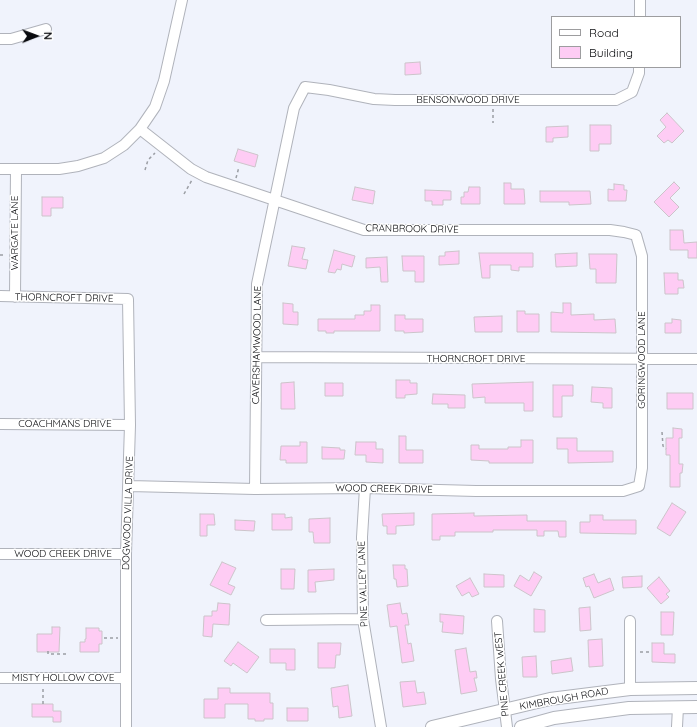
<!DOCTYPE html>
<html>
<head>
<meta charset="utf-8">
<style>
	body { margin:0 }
	#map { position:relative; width:697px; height:727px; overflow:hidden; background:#f0f3fc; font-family:Quicksand,sans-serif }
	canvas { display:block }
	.legend { position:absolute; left:551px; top:16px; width:130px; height:52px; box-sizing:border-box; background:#fff; border:1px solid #9d9d9f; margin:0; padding:5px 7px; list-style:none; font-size:12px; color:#0a0b0e }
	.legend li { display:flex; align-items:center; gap:8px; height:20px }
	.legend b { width:20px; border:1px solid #9d9d9f }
	.north { position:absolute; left:16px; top:16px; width:40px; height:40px; -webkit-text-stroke:3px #fff; paint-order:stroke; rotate:89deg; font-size:11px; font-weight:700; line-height:16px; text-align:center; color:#0a0b0e }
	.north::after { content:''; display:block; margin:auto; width:14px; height:18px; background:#0a0b0e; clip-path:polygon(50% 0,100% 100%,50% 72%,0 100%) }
</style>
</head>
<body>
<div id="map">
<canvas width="697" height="727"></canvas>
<ul class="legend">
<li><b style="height:5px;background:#fff"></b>Road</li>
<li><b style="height:11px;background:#feccf4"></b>Building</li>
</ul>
<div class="north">N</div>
</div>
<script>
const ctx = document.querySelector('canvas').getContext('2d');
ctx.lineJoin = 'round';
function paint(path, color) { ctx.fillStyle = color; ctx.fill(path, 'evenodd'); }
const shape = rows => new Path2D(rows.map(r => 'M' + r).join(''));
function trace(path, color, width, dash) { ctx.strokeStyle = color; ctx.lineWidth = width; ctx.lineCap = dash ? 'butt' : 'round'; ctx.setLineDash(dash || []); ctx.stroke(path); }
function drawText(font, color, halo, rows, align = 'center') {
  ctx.font = font + ' Quicksand,sans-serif'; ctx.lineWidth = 3; ctx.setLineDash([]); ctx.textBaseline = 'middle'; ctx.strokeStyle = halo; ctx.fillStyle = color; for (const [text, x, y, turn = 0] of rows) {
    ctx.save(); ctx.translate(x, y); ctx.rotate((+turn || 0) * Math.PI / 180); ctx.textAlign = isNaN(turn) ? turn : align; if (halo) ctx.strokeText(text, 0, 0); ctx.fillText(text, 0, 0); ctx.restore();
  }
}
const building = shape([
	[420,62,421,74,405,75,405,63,420,62],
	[667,113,684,131,672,143,668,140,664,143,657,136,666,127,660,120,667,113],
	[590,125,611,125,611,144,599,144,599,151,590,151,590,125],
	[568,126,568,137,553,138,553,142,546,142,546,127,568,126],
	[238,149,258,155,255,167,234,161,238,149],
	[674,182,680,188,670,198,679,207,669,217,654,202,674,182],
	[504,183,511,183,511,189,524,189,525,204,504,204,504,183],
	[614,184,624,185,624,190,627,190,626,201,608,201,608,189,614,190,614,184],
	[355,187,375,191,373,204,352,200,355,187],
	[469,187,480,187,480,204,461,204,461,197,464,197,464,192,468,192,469,187],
	[425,190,451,191,451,200,443,200,443,205,432,205,432,201,425,201,425,190],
	[540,191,590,191,591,204,569,205,569,202,540,202,540,191],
	[42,197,63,197,63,208,51,208,51,216,42,216,42,197],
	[670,230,683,230,684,243,697,242,697,258,688,258,688,250,670,250,670,230],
	[292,246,305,248,302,259,308,260,306,269,288,266,292,246],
	[334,250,355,256,352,267,342,264,341,270,337,269,335,273,328,272,334,250],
	[459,251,459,264,439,265,439,256,445,256,445,252,459,251],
	[479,253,533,253,533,267,519,267,519,271,511,270,511,265,490,265,490,278,482,278,479,253],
	[577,253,577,266,556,267,555,254,577,253],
	[589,254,617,254,616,283,596,283,596,269,590,269,589,254],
	[402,256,424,256,424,282,415,282,415,271,403,271,402,256],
	[387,257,388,282,381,282,380,267,366,268,366,258,387,257],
	[664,273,678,273,678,280,683,280,684,288,678,288,678,294,665,294,664,273],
	[283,303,293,304,293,312,298,312,298,325,283,324,283,303],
	[563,303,571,303,571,315,594,314,594,320,615,319,616,333,551,332,551,312,563,313,563,303],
	[371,305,380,305,380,331,334,331,334,333,326,333,326,331,318,331,318,319,355,319,355,315,364,315,364,311,371,311,371,305],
	[517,311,525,311,525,314,539,314,539,332,517,332,517,311],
	[395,315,405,315,405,319,423,319,423,332,404,333,404,331,395,331,395,315],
	[502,316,502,332,475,332,474,317,502,316],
	[672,319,681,320,681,333,665,333,665,323,672,323,672,319],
	[396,380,410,380,410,383,417,383,417,394,405,395,405,398,396,398,396,380],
	[294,382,295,409,281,409,281,383,294,382],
	[533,382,533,411,524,411,524,403,485,403,485,397,473,398,472,384,533,382],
	[325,383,343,383,343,396,325,396,325,383],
	[553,385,573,385,573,396,562,396,562,417,553,417,553,385],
	[592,387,612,388,612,408,603,408,603,403,591,402,592,387],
	[667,393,693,393,693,409,667,409,667,393],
	[433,394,465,395,465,408,448,408,448,404,432,404,433,394],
	[673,428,682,429,682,438,679,438,679,464,683,464,682,473,680,473,680,487,670,487,670,455,666,455,666,438,673,438,673,428],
	[399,436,406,436,406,450,423,450,423,463,399,463,399,436],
	[557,438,577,438,577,451,613,451,613,462,568,463,568,449,557,449,557,438],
	[521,440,533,440,533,463,489,463,489,461,471,460,471,445,479,445,479,449,508,449,508,447,521,447,521,440],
	[300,442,307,442,307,463,286,463,286,460,280,460,281,446,300,446,300,442],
	[356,442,376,442,376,449,383,449,383,463,366,462,366,455,355,455,356,442],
	[322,447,340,448,340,450,345,450,344,459,322,459,322,447],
	[672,503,686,512,670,536,657,528,672,503],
	[414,513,414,525,396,526,396,534,387,534,387,526,383,526,382,514,414,513],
	[474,513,474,516,527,515,527,521,566,521,566,537,559,537,558,531,544,531,544,536,537,536,537,530,493,530,493,532,455,532,455,536,440,536,440,540,432,540,432,514,474,513],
	[200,514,214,514,215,525,207,525,207,536,200,536,200,514],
	[272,514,285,514,285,518,292,517,292,530,272,530,272,514],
	[590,515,603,515,603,520,636,520,636,534,580,533,580,522,590,522,590,515],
	[330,518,330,543,314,543,313,532,309,532,309,519,330,518],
	[235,520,255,521,254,531,235,530,235,520],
	[222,562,236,568,228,584,235,587,231,595,210,585,222,562],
	[393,565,405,565,405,569,407,569,408,586,397,587,396,579,394,579,393,565],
	[281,569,295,569,294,589,281,589,281,569],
	[334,569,334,580,315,582,316,592,308,592,308,570,334,569],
	[534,572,542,577,531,596,514,586,520,575,529,581,534,572],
	[484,574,504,575,504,587,484,587,484,574],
	[594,574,598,583,610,578,614,590,594,598,589,586,586,587,583,578,594,574],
	[642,576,642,587,623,588,622,577,642,576],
	[659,577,670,591,666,594,669,597,661,604,647,588,659,577],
	[470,578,479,594,472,597,469,592,462,596,456,586,470,578],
	[218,603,230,604,229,625,213,624,212,637,203,636,204,616,212,616,212,611,217,611,218,603],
	[400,603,402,614,407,613,409,625,405,625,408,644,411,643,414,661,402,663,397,626,390,627,387,605,400,603],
	[590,607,591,630,580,631,579,608,590,607],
	[534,609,545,610,545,632,534,632,534,609],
	[661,612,674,612,673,635,661,635,661,612],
	[440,614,464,616,463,634,442,632,443,622,440,622,440,614],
	[52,627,60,627,59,652,37,652,37,634,52,634,52,627],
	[86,628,99,628,99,631,102,631,102,644,99,644,99,652,80,652,80,642,85,642,85,639,86,639,86,628],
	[602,639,603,666,589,667,588,640,602,639],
	[238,642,259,657,247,673,233,663,231,666,224,661,238,642],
	[318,643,341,643,340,655,336,655,335,668,318,668,318,643],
	[652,643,664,643,664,654,675,654,675,663,652,662,652,643],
	[466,648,470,672,476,671,477,678,474,678,477,691,461,694,455,650,466,648],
	[270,649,295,649,295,670,286,670,286,663,270,663,270,649],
	[536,656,537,677,523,677,522,657,536,656],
	[571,658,573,671,552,674,551,661,571,658],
	[415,681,417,693,424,692,426,704,403,707,400,682,415,681],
	[348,685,352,716,339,718,338,706,333,707,331,688,348,685],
	[218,688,230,688,230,693,270,693,270,703,273,703,273,719,264,719,264,721,255,721,255,719,248,719,248,704,225,704,225,718,204,718,204,699,218,699,218,688],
	[32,704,53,704,53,711,61,711,61,722,53,722,53,717,32,717,32,704],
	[287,708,308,708,308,721,287,721,287,708]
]);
paint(building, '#feccf4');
trace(building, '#ccc4ca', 1);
const minor = shape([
	[640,17,640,0],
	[0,39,11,39,46,29],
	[0,169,59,169,78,166,104,158,124,145,140,129,155,107,164,81,182,0],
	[0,296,128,299,130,425,126,554,126,727],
	[15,297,16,169],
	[256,357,697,359],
	[0,424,130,425],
	[129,486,255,489,365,488,476,491,623,491,639,486,642,468,642,256,636,235,624,232,610,230,364,230,206,177,191,169,140,129],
	[365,488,362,537,363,619,381,727],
	[255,489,257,284,294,108,305,87,329,90,374,99,395,100,616,100,632,92,639,73,639,67],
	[0,554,126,554],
	[266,620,363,619],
	[497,621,501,679,507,727],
	[0,678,126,678],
	[630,689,630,621],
	[677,727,678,707]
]);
const tertiary = shape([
	[432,727,550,699,630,689,697,688],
	[521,727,554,718,629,708,697,707]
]);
trace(minor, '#b0b3bb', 12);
trace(tertiary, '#b0b3bb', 14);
trace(shape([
	[493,109,493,123],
	[145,170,148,160,155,153],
	[236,178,239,167],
	[184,194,192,180],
	[0,255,6,255],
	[662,432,663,446,666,449],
	[104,638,118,638],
	[48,651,48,654,68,654],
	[640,652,652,652],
	[43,704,43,686]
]), '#9b9ea4', 1.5, [3, 3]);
trace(minor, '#fff', 10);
trace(tertiary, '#fff', 12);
drawText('10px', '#0a0b0e', '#fff', [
	["BENSONWOOD DRIVE",468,100],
	["CRANBROOK DRIVE",412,229,1],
	["WARGATE LANE",15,233,-90],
	["THORNCROFT DRIVE",64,298,1],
	["CAVERSHAMWOOD LANE",257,345,-89],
	["THORNCROFT DRIVE",476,359],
	["GORINGWOOD LANE",642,360,-90],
	["COACHMANS DRIVE",65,424],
	["WOOD CREEK DRIVE",384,489,1],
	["DOGWOOD VILLA DRIVE",128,513,-88],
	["WOOD CREEK DRIVE",63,554],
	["PINE VALLEY LANE",363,584,-92],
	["PINE CREEK WEST",502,674,-95],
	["MISTY HOLLOW COVE",63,678],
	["KIMBROUGH ROAD",564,699,-10]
]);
</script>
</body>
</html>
